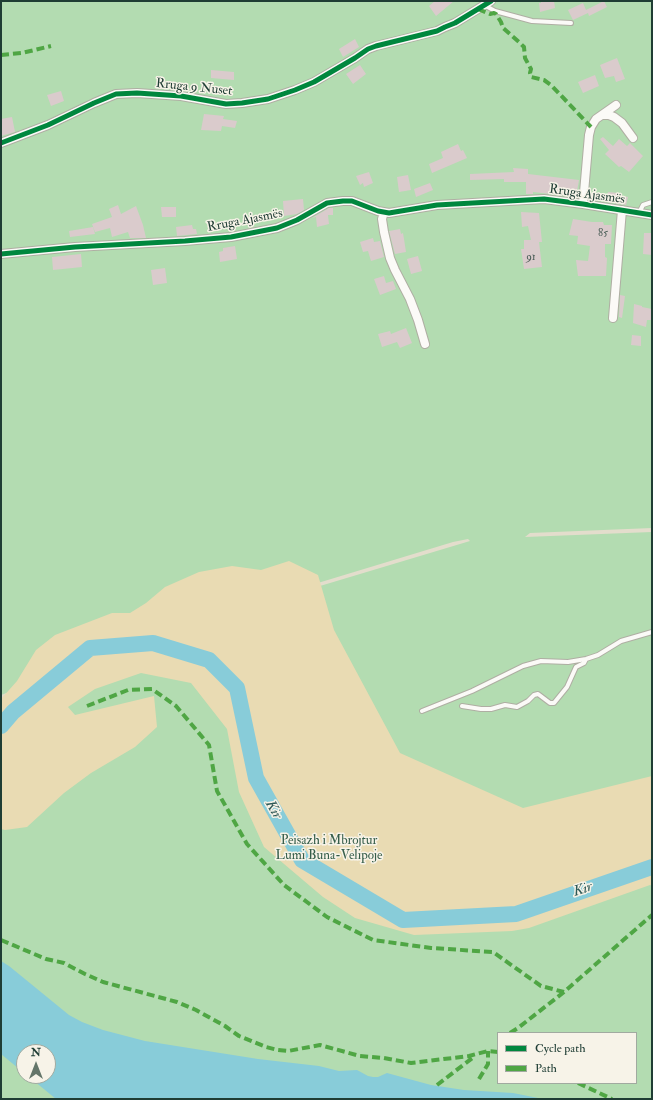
<!DOCTYPE html>
<html>
<head>
<meta charset="utf-8">
<style>
	body { margin:0 }
	#map { position:relative; width:653px; height:1100px; overflow:hidden; background:#e3ddcc; font-family:"IM FELL Double Pica",serif }
	canvas { display:block }
	.frame { position:absolute; inset:0; border:2px solid #1f3d34; pointer-events:none }
	.legend { position:absolute; left:497px; top:1032px; width:140px; height:52px; box-sizing:border-box; background:#f7f3e8; border:1px solid #a1aaa0; margin:0; padding:5px 7px; list-style:none; font-size:12px; color:#1f3d34 }
	.legend li { display:flex; align-items:center; gap:8px; height:20px }
	.legend b { width:20px; border:1px solid #a1aaa0 }
	.north { position:absolute; left:16px; top:1044px; width:40px; height:40px; box-sizing:border-box; background:#f7f3e8; border:1px solid #a1aaa0; border-radius:50%; rotate:0deg; font-size:11px; font-weight:700; line-height:16px; text-align:center; color:#1f3d34 }
	.north::after { content:''; display:block; margin:auto; width:14px; height:18px; background:#647569; clip-path:polygon(50% 0,100% 100%,50% 72%,0 100%) }
</style>
</head>
<body>
<div id="map">
<canvas width="653" height="1100"></canvas>
<div class="frame"></div>
<ul class="legend">
<li><b style="height:5px;background:#00873e"></b>Cycle path</li>
<li><b style="height:5px;background:#4fa644"></b>Path</li>
</ul>
<div class="north">N</div>
</div>
<script>
const ctx = document.querySelector('canvas').getContext('2d');
ctx.lineJoin = 'round';
function paint(path, color) { ctx.fillStyle = color; ctx.fill(path, 'evenodd'); }
const shape = rows => new Path2D(rows.map(r => 'M' + r).join(''));
function trace(path, color, width, dash) { ctx.strokeStyle = color; ctx.lineWidth = width; ctx.lineCap = dash ? 'butt' : 'round'; ctx.setLineDash(dash || []); ctx.stroke(path); }
function drawText(font, color, halo, rows, align = 'center') {
  ctx.font = font + ' "IM FELL Double Pica",serif'; ctx.lineWidth = 3; ctx.setLineDash([]); ctx.textBaseline = 'middle'; ctx.strokeStyle = halo; ctx.fillStyle = color; for (const [text, x, y, turn = 0] of rows) {
    ctx.save(); ctx.translate(x, y); ctx.rotate((+turn || 0) * Math.PI / 180); ctx.textAlign = isNaN(turn) ? turn : align; if (halo) ctx.strokeText(text, 0, 0); ctx.fillText(text, 0, 0); ctx.restore();
  }
}
paint(shape([
	[1,1,652,1,652,528,530,533,525,537,652,532,652,1099,1,1099,1,702,310,589,470,541,468,539,453,542,308,586,1,695],
	[498,1033,636,1033,636,1083,498,1083],
	[24,1052,48,1052,48,1076,24,1076]
]), '#b3dcb1');
paint(shape([
	[289,561,318,575,334,630,400,753,523,808,652,776,652,886,650,885,529,928,512,931,414,935,355,918,323,897,264,847,239,792,227,729,191,683,141,673,95,689,68,707,75,715,154,696,157,727,135,747,91,773,64,793,27,827,5,830,1,829,1,699,17,681,36,650,55,635,112,613,130,613,146,603,165,587,199,572,232,566,261,570]
]), '#e9dbb3');
paint(shape([
	[1,961,9,966,69,1015,82,1022,103,1030,145,1041,258,1059,319,1066,339,1071,357,1070,368,1076,373,1077,378,1077,387,1073,431,1085,464,1090,513,1093,543,1099,56,1099,28,1076,48,1076,48,1052,24,1052,24,1073,1,1054]
]), '#88ccd9');
trace(shape([
	[1,726,13,712,90,648,153,643,209,660,237,688,256,778,302,860,403,920,516,914,652,867]
]), '#88ccd9', 16);
paint(shape([
	[435,1,454,1,436,16,429,6],
	[541,1,554,1,555,8,540,12,539,3,541,3],
	[604,1,607,7,589,16,588,13,573,20,568,10,583,3,586,10],
	[355,39,359,47,343,57,339,49],
	[617,58,625,79,616,82,614,76,605,78,600,65],
	[360,65,366,74,353,84,346,74],
	[211,70,234,72,234,80,211,78],
	[595,75,599,86,583,93,578,82],
	[61,91,64,101,51,106,47,95],
	[204,114,224,116,223,119,237,121,235,128,222,126,221,131,201,130],
	[12,117,15,132,1,136,1,119],
	[603,137,613,146,619,139,627,146,630,143,643,156,629,172,621,166,619,167,605,154,609,150,600,139],
	[458,144,461,151,463,150,467,158,432,173,429,164,443,158,441,152],
	[513,168,528,169,528,174,579,180,576,197,533,192,533,194,526,194,526,182,504,182,504,179,470,180,470,174,514,172],
	[369,172,373,183,364,187,363,183,360,185,356,176],
	[408,175,411,190,399,192,397,177],
	[430,183,433,190,416,197,414,189],
	[608,192,618,193,618,195,628,197,626,205,607,202],
	[303,199,304,210,297,214,284,216,283,201],
	[118,205,121,214,136,206,143,225,146,238,130,238,128,232,112,237,110,228,95,232,92,224,112,217,109,209],
	[161,207,176,207,176,217,162,217],
	[329,208,333,208,333,215,328,215,329,224,317,227,316,217,312,218],
	[521,212,539,213,542,242,539,242,542,267,524,269,521,249,524,249,524,240,531,240,528,226,522,227],
	[573,219,592,222,603,222,604,225,612,225,611,244,605,244,605,257,607,258,606,276,578,276,576,260,588,261,590,246,577,244,578,236,569,235],
	[192,225,193,229,196,229,197,234,177,236,176,227],
	[93,227,95,234,70,237,69,231],
	[400,229,401,234,403,233,404,239,406,252,395,254,389,231],
	[644,233,652,233,652,255,643,254],
	[373,238,374,242,380,241,384,257,371,261,368,251,363,252,360,242],
	[235,246,237,259,220,262,219,252,223,251,223,248],
	[81,254,82,267,53,270,52,257],
	[418,256,422,271,411,274,407,259],
	[165,268,167,283,153,285,151,270],
	[384,276,386,283,393,281,396,289,380,295,374,279],
	[620,295,625,296,622,318,619,317],
	[634,304,642,306,642,307,652,309,651,320,647,320,646,327,633,323],
	[406,328,412,343,400,348,397,342,382,347,378,334,390,331,391,334],
	[632,335,641,336,641,346,631,345]
]), '#dacbcc');
const service = shape([
	[484,5,495,11,532,21,571,23],
	[639,213,643,205,652,202],
	[462,706,481,709,491,709,505,705,517,707,528,701,534,695,538,694,550,703,554,703,567,687,576,667,584,663,586,659],
	[422,711,472,691,523,666,541,661,568,662,586,659,598,655,621,641,652,632]
]);
const minor = shape([
	[603,115,609,115,614,117,622,123,633,138],
	[1,143,48,125,94,103,116,94,137,93,181,96,226,104,242,103,268,99,295,90,314,82,355,58,368,49,376,46,437,31,445,27,455,23,491,1],
	[583,204,589,135,591,127,596,119,616,105],
	[384,212,382,219,384,232,390,258,395,270,410,299,418,320,425,344],
	[1,254,75,247,185,241,231,237,277,228,297,220,327,203,343,201,352,201,378,211,389,213,437,205,544,199,583,204,652,215],
	[613,318,622,210]
]);
trace(service, '#afaea3', 6);
trace(minor, '#afaea3', 10);
trace(service, '#fbfaf7', 4);
trace(minor, '#fbfaf7', 8);
trace(shape([
	[478,9,490,14,494,13,496,14,501,22,503,28,519,42,524,47,525,58,531,69,530,73,531,77,544,80,551,85,591,127],
	[1,55,22,53,51,46],
	[87,706,128,690,152,689,176,706,209,745,217,791,247,844,284,885,327,917,373,940,431,948,493,952,541,986,564,992],
	[1,940,46,959,64,963,85,974,103,982,177,1002,196,1010,225,1026,239,1036,266,1047,278,1050,288,1051,320,1045,360,1056,384,1058,411,1063,469,1056,488,1051,498,1052],
	[510,1033,518,1028,564,992,652,915],
	[479,1079,488,1064,488,1051],
	[578,1083,612,1099],
	[437,1085,475,1056]
]), '#4fa644', 4, [8, 4]);
trace(shape([
	[1,143,48,125,94,103,116,94,137,93,181,96,226,104,242,103,268,99,295,90,314,82,355,58,368,49,376,46,437,31,445,27,455,23,491,1],
	[1,254,75,247,185,241,231,237,277,228,297,220,327,203,343,201,352,201,378,211,389,213,437,205,544,199,583,204,652,215]
]), '#00873e', 5);
drawText('11px', '#4e605a', null, [
	["85",603,234],
	["91",531,258]
]);
drawText('13px', '#1f3d34', '#f7f3e8', [
	["Rruga 9 Nuset",194,88,6],
	["Rruga Ajasmës",587,195,8],
	["Rruga Ajasmës",245,221,-11]
]);
drawText('13px', '#355d49', '#f7f3e8', [
	["Peisazh i Mbrojtur",329,841],
	["Lumi Buna-Velipoje",329,856]
]);
drawText('italic 14px', '#2c5856', '#f7f3e8', [
	["Kir",273,810,60],
	["Kir",583,890,-19]
]);
</script>
</body>
</html>
